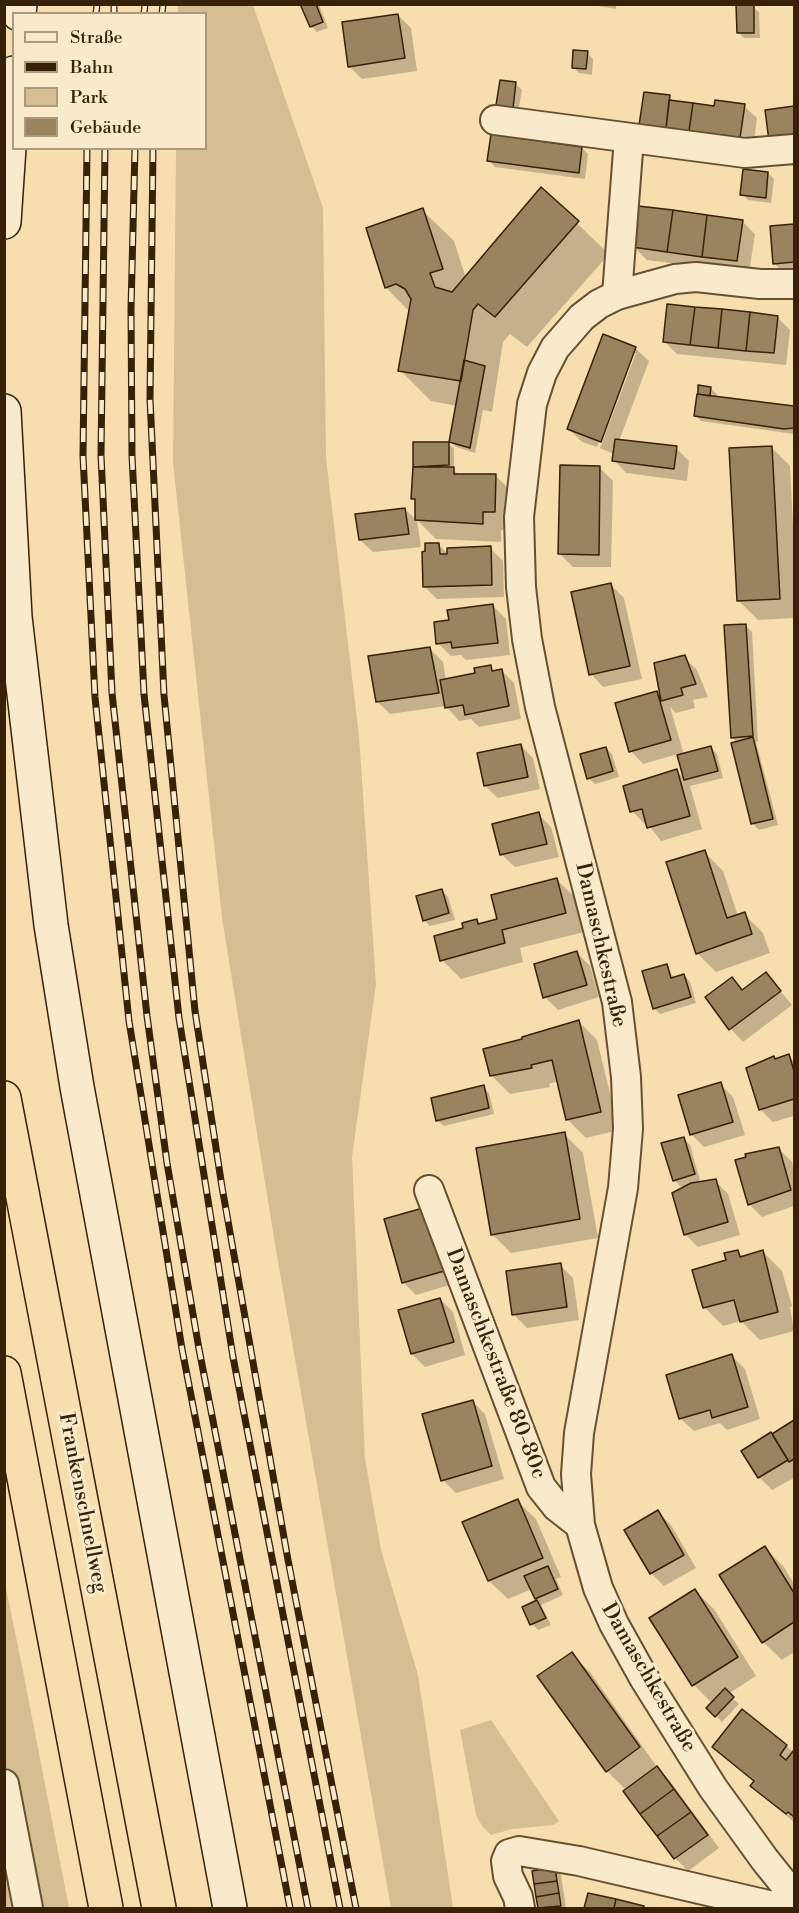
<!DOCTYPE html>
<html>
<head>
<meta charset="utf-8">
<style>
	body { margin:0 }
	#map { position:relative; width:799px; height:1913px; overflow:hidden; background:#f6deaf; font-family:"Libre Bodoni",serif }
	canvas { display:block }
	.frame { position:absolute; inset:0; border:6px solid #372109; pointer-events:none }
	.legend { position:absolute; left:12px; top:12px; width:195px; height:138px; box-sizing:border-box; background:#f9eacb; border:2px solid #ab9a7d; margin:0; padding:8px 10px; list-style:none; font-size:18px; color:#372109 }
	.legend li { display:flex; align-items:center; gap:12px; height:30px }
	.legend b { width:30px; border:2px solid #ab9a7d }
</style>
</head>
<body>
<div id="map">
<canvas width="799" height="1913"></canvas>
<div class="frame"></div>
<ul class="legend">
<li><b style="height:8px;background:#f9eacb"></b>Straße</li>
<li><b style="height:8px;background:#372109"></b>Bahn</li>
<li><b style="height:16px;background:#d6be93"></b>Park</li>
<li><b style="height:16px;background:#9a835f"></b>Gebäude</li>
</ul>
</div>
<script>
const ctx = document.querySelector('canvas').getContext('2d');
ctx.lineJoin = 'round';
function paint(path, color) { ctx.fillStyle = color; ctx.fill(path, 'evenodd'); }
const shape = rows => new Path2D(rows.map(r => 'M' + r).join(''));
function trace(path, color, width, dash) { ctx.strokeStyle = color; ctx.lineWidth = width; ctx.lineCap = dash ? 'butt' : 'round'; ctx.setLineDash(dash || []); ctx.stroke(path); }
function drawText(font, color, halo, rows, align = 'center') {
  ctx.font = font + ' "Libre Bodoni",serif'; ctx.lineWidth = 6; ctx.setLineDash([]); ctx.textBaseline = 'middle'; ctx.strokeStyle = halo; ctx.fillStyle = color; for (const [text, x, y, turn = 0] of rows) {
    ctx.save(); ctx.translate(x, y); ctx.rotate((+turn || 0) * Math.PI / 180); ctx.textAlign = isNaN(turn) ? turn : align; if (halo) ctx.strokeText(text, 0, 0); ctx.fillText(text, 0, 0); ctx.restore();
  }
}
paint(shape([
	[178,5,253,5,323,208,326,458,359,736,376,984,352,1157,365,1459,381,1550,418,1675,453,1908,391,1908,276,1250,222,918,173,462,176,149,206,148,206,14,178,13],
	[4,1578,24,1676,69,1908,5,1908],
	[491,1720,559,1821,553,1825,512,1829,491,1835,482,1826,476,1815,460,1730]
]), '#d6be93');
paint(shape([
	[302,4,319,5,328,28,317,32,311,26],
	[588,4,616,4,616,9],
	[729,4,748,4,759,12,760,38,744,38,738,32,738,5],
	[398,15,411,28,417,71,362,79,349,66],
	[587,53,593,59,592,75,579,73,573,67],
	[516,84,522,90,518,113,504,111,498,105],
	[669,97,675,102,715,108,744,106,757,118,753,150,647,130],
	[582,148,588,154,585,179,495,167,489,160],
	[768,173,774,179,771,203,748,200,742,194],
	[541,189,609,254,527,347,510,334,503,342,492,412,483,410,475,453,456,447,450,441,457,406,431,401,400,370,410,312,386,288,422,210,454,241,466,278],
	[742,221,755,234,749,273,647,260,634,247],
	[794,225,794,276,787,276,774,263,771,227],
	[777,317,790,330,786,365,677,354,664,341],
	[604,336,636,349,649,361,619,441,676,448,689,461,687,481,626,473,614,460,614,454,600,448,636,353,633,353,597,447,582,442,569,429],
	[700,387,710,388,717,394,716,398,794,407,794,434,701,421,695,415],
	[448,443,454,449,454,470,460,476,495,475,514,494,514,530,501,530,501,542,436,539,417,520,421,547,373,552,360,540,405,509,417,521,417,502,413,498,415,444],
	[771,447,790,466,794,545,794,618,758,620,739,601],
	[600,468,613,481,611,567,573,567,560,554],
	[438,544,449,555,490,548,503,561,504,597,437,599,424,586],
	[611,585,624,598,642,679,603,687,591,674],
	[493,606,506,619,510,655,466,660,461,655,451,656,438,643,450,621],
	[745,625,752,632,758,742,756,742,778,825,759,830,753,824,737,743,732,737],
	[430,649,443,662,446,680,477,675,490,667,495,672,501,670,514,683,521,719,479,727,471,719,459,721,446,706,390,714,377,701],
	[684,657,697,670,708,697,693,700,695,708,676,713,670,707,684,755,711,748,717,754,723,778,690,786,702,829,661,841,647,823,645,824,632,811,676,770,686,780,678,754,643,764,631,751,656,693,662,699],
	[520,745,533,758,540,789,498,798,485,786],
	[606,748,612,754,619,777,595,784,588,778],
	[538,814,551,827,559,857,515,867,502,855],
	[704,852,723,871,738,916,744,914,763,933,770,953,716,972,697,953],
	[557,880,576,898,584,932,520,948,523,962,461,979,442,960,465,929,477,920,481,925,499,920],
	[442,891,448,897,455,920,430,926,424,920],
	[577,953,590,966,599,997,558,1010,545,997],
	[666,965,674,978,684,975,690,982,696,1003,660,1014,654,1008],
	[766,974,792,1005,743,1042,731,1029,732,979,743,991],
	[578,1021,597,1040,619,1130,586,1138,567,1119,558,1081,549,1084,550,1087,510,1094,491,1075,524,1041],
	[789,1056,794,1062,794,1116,773,1122,760,1109,774,1057,777,1060],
	[720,1084,733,1097,745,1135,704,1147,691,1134],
	[483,1087,489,1093,494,1114,444,1126,437,1120],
	[564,1134,583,1153,598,1238,511,1253,493,1235],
	[683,1138,690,1145,700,1180,692,1183,715,1181,728,1194,740,1235,698,1247,685,1234,690,1183,681,1187,674,1180],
	[779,1149,792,1162,794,1171,794,1206,762,1217,749,1204],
	[386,1220,460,1282,416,1295,403,1282],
	[737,1251,744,1258,763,1252,782,1271,792,1306,790,1307,794,1331,760,1340,741,1321,723,1326,704,1307,728,1262],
	[560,1265,573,1278,579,1320,527,1328,514,1315],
	[440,1299,453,1312,465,1355,425,1367,412,1354],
	[732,1356,745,1369,760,1419,727,1430,720,1423,694,1431,681,1419,668,1376],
	[472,1401,485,1414,504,1479,456,1493,443,1480],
	[794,1422,794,1478,772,1490,759,1477,743,1451],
	[517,1501,536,1519,561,1577,556,1579,563,1595,541,1605,551,1625,538,1630,532,1624,524,1607,538,1601,532,1589,508,1599,489,1581],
	[658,1512,671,1525,696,1568,664,1586,651,1573],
	[765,1548,784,1567,794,1584,794,1652,782,1660,763,1642],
	[695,1591,714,1609,756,1676,728,1694,739,1704,722,1722,708,1708,712,1703,694,1685],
	[571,1654,590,1672,657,1767,670,1781,719,1848,688,1871,675,1858,627,1791,607,1771],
	[742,1711,794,1752,794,1822,765,1798,752,1785,755,1782,714,1747],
	[555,1869,561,1875,566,1908,539,1908,533,1872],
	[589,1895,649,1908,586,1908]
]), '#0003');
const building = shape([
	[300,4,316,4,323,22,310,27,300,4],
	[736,5,754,5,754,33,737,33,736,5],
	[398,14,405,58,348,67,342,22,398,14],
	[573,50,588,51,586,69,572,68,573,50],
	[500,80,516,82,513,108,496,105,500,80],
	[644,92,670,95,666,128,639,125,644,92],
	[669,100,693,103,689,131,666,128,669,100],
	[715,100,745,104,740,138,689,131,693,103,714,106,715,100],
	[794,106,794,137,769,141,765,110,794,106],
	[491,134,582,147,579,173,487,161,491,134],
	[743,169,768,172,766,198,740,195,743,169],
	[541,187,579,221,495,317,478,304,473,310,461,381,398,371,411,299,405,289,396,284,385,288,366,228,423,208,443,269,430,273,435,287,452,292,541,187],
	[638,206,673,210,667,252,632,247,638,206],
	[673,210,707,215,702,257,667,252,673,210],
	[707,215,743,220,737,261,702,257,707,215],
	[794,224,794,262,773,264,770,226,794,224],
	[667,304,695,307,690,345,663,342,667,304],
	[695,307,722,309,718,348,690,345,695,307],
	[722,309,750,312,746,351,718,348,722,309],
	[750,312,778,316,774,353,746,351,750,312],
	[603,334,636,347,601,442,567,429,603,334],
	[464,360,485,366,470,448,449,442,464,360],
	[698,385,711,387,710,396,698,394,698,385],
	[697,394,794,406,794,428,784,429,694,416,697,394],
	[615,439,677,446,674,469,612,461,615,439],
	[413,442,449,442,449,465,413,467,413,442],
	[772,446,780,599,737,601,729,448,772,446],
	[560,465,600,466,599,555,558,554,560,465],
	[413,467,454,467,454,474,496,474,495,512,483,512,483,524,415,520,415,499,411,499,413,467],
	[405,508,409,534,359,540,355,514,405,508],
	[425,543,439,543,440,554,447,554,447,548,491,546,492,585,423,587,422,552,425,551,425,543],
	[611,583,630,666,589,675,571,592,611,583],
	[493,604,498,643,452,648,451,642,436,644,434,622,449,620,447,610,493,604],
	[746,624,753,736,731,738,724,625,746,624],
	[430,647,439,693,376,702,368,656,430,647],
	[685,655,696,684,681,688,683,695,661,701,654,663,685,655],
	[491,665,492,671,502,669,509,706,465,715,463,705,445,708,440,680,475,673,474,668,491,665],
	[657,691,671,740,629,752,615,703,657,691],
	[753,737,773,819,751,824,731,743,753,737],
	[521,744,528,777,484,786,477,753,521,744],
	[711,746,718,771,684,780,677,755,711,746],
	[606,747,613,771,587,779,580,754,606,747],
	[677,769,690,816,647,828,642,809,630,812,623,786,677,769],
	[539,812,547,844,500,855,492,824,539,812],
	[705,850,727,918,745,912,752,934,696,954,666,862,705,850],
	[557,878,566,913,502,930,505,943,440,961,434,936,463,928,462,923,477,919,478,924,497,919,491,895,557,878],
	[442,889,449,913,423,921,416,896,442,889],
	[577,951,587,985,543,998,534,964,577,951],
	[667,964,671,978,684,974,691,997,653,1009,642,971,667,964],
	[766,972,781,991,729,1030,705,997,732,977,742,990,766,972],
	[579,1020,601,1112,566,1120,552,1060,531,1065,532,1068,490,1076,483,1049,522,1039,522,1037,579,1020],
	[789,1054,794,1071,794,1099,759,1110,746,1068,774,1056,775,1059,789,1054],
	[721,1082,733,1122,690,1135,678,1095,721,1082],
	[484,1085,489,1108,436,1121,431,1098,484,1085],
	[565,1132,580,1219,491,1235,476,1148,565,1132],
	[684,1137,695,1174,673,1181,661,1143,684,1137],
	[779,1147,791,1190,748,1205,735,1160,746,1157,745,1154,779,1147],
	[716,1179,728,1222,684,1235,672,1193,691,1183,716,1179],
	[430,1206,448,1270,402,1283,384,1219,430,1206],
	[738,1250,740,1257,763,1250,778,1312,740,1322,734,1300,703,1308,692,1270,726,1260,724,1253,738,1250],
	[561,1263,567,1307,512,1315,506,1271,561,1263],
	[440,1298,454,1342,411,1354,398,1310,440,1298],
	[732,1354,748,1407,712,1418,710,1410,679,1419,666,1375,732,1354],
	[473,1400,492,1466,441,1481,422,1414,473,1400],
	[794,1420,794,1459,789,1462,772,1434,794,1420],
	[771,1432,788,1460,758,1478,741,1451,771,1432],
	[518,1499,543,1558,488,1581,462,1522,518,1499],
	[658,1510,684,1555,650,1574,624,1530,658,1510],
	[765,1546,794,1593,794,1622,762,1643,719,1575,765,1546],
	[548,1566,558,1589,535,1599,524,1576,548,1566],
	[695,1589,738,1657,692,1686,649,1618,695,1589],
	[537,1600,546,1618,530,1625,522,1607,537,1600],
	[572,1652,640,1747,606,1772,537,1676,572,1652],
	[725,1688,734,1697,715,1717,706,1708,725,1688],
	[742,1709,787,1745,780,1755,786,1760,794,1750,794,1817,788,1812,786,1814,750,1786,754,1781,712,1747,742,1709],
	[657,1766,674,1789,640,1814,623,1791,657,1766],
	[674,1789,691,1812,657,1836,640,1814,674,1789],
	[691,1812,708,1835,674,1859,657,1836,691,1812],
	[555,1867,557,1881,534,1884,532,1871,555,1867],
	[557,1881,559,1893,536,1897,534,1884,557,1881],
	[559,1893,561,1906,538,1908,536,1897,559,1893],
	[588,1893,616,1899,614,1908,584,1908,588,1893],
	[616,1899,644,1906,644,1908,614,1908,616,1899]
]);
paint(building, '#9a835f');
trace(building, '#372109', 1.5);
const street = shape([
	[495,120,745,153,794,149],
	[794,284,760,284,696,277,675,279,617,295,599,304,582,317,555,348,542,373,532,404,519,517,521,587,527,639,540,707,617,1002,626,1077,628,1129,623,1188,579,1433,576,1474,580,1525,598,1588,614,1624,644,1678,713,1788,765,1860,794,1896],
	[617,295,629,138],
	[429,1190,541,1487,557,1507,580,1525],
	[4,1784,28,1908],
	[520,1908,518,1897,508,1876,506,1861,509,1854,519,1851,579,1861,781,1908]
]);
const secondary = shape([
	[19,14,20,4],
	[4,222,14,73],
	[4,411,15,617,51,925,77,1087,230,1908]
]);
const highway = shape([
	[4,1098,159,1908],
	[4,1373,106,1908]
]);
trace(street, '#675032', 32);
trace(secondary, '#372109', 36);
trace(highway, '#372109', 36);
trace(street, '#f9eacb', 28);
trace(secondary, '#f9eacb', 33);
trace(highway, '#f6deaf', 33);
const rail = shape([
	[96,14,97,4],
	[114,14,114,4],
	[144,14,145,4],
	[162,14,163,4],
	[87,148,83,456,95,697,129,1021,182,1349,290,1908],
	[105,148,101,455,112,693,147,1016,167,1163,199,1349,308,1908],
	[135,148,131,309,132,456,144,694,179,1018,233,1357,340,1908],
	[153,148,150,399,164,695,195,1011,222,1187,288,1560,356,1908]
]);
trace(rail, '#372109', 7);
trace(rail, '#f9eacb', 4.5, [14]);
drawText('21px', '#372109', '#f9eacb', [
	["Damaschkestraße",600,945,77],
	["Damaschkestraße 80-80c",495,1364,69],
	["Frankenschnellweg",82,1503,79],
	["Damaschkestraße",648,1678,60]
]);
</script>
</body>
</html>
